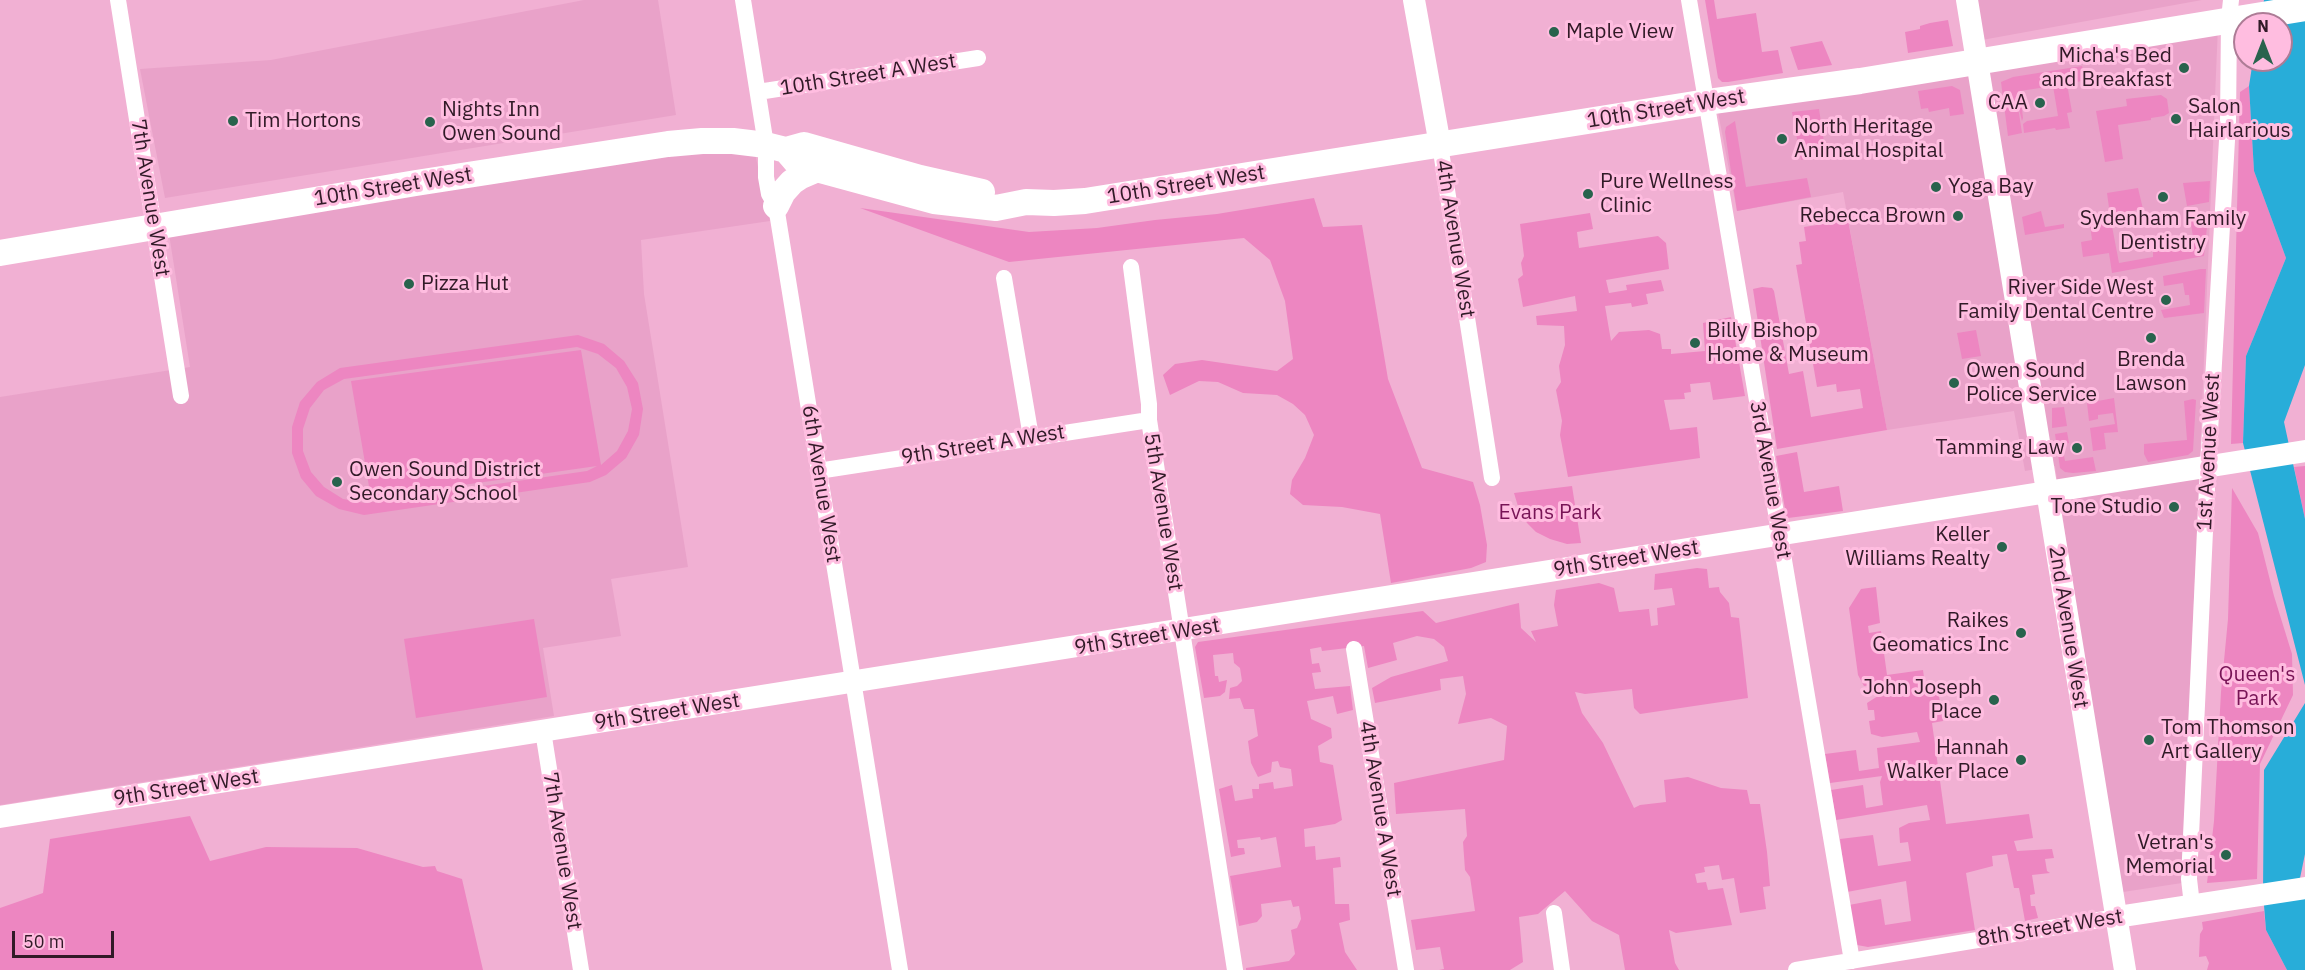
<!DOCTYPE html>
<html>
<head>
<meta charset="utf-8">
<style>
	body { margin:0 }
	#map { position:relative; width:2305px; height:970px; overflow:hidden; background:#f1b0d3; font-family:"IBM Plex Sans",sans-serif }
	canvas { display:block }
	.north { position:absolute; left:2233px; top:12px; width:60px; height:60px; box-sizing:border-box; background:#ffbde0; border:2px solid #ad7c96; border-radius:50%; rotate:0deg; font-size:16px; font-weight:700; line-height:24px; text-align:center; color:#311a27 }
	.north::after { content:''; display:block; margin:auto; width:21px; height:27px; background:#29634d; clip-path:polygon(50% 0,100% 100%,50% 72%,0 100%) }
	.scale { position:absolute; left:12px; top:931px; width:102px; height:27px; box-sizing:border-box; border:3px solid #311a27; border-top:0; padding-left:8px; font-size:18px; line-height:21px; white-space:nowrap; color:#311a27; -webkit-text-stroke:4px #ffbde0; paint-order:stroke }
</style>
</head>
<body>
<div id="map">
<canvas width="2305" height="970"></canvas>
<div class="north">N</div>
<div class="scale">50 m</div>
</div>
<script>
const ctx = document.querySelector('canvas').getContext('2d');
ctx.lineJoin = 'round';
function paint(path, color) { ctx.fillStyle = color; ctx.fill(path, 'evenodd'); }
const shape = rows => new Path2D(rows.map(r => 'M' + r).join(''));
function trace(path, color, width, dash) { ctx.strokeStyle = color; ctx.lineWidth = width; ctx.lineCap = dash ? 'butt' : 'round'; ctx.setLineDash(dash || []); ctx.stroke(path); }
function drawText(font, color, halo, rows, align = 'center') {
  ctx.font = font + ' "IBM Plex Sans",sans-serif'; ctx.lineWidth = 6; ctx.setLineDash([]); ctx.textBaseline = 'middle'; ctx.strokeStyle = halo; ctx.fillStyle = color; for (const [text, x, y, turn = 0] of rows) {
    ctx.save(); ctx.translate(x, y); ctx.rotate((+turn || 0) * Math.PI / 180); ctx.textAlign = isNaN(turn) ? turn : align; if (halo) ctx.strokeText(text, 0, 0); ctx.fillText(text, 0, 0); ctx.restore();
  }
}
paint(shape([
	[584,0,658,0,676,115,165,198,140,69,271,60],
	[1976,0,2202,0,1982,40],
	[2218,26,2182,883,2123,892,2094,729,2055,466,2025,471,2014,411,1887,430,1843,192,1737,211,1717,107],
	[754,149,770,221,641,240,644,294,688,567,611,579,621,636,543,648,554,716,0,805,0,397,190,367,169,234,669,150]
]), '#e9a2c9');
paint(shape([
	[1705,0,1714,0,1717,19,1756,13,1762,52,1778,50,1783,73,1728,82,1722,82,1718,78],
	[1948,20,1953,46,1908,53,1905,32,1920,29,1920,26,1930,23],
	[1822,41,1832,65,1798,70,1790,47],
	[2082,66,2086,80,2067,84,2072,112,2067,113,2070,128,2056,130,2055,128,2024,133,2023,124,2027,121,2058,116,2053,86,2020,91,2023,118,2022,121,2017,101,2022,133,2008,136,2001,82,2013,77],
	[1952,86,1960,90,1964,114,1950,116,1949,108,1929,112,1928,108,1921,109,1918,91],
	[2249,86,2254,171,2286,258,2246,356,2243,443,2231,444,2240,92],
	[2161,95,2167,99,2169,113,2164,116,2151,118,2151,120,2118,125,2123,159,2105,162,2096,111,2127,106,2126,99],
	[1819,109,1826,156,1801,160,1792,112],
	[1735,121,1746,187,1807,178,1811,197,1737,211,1725,132,1726,127],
	[2210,181,2209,202,2187,206,2183,183],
	[2138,188,2143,209,2110,215,2107,193],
	[1314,198,1323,227,1362,225,1388,379,1422,468,1473,482,1480,505,1487,545,1486,562,1471,568,1391,583,1380,514,1342,507,1303,505,1290,494,1292,480,1305,458,1314,435,1305,415,1293,404,1277,395,1243,393,1218,382,1199,381,1170,395,1163,375,1175,364,1202,360,1277,371,1293,359,1285,301,1270,260,1244,238,1009,262,860,208,1029,232,1097,228,1155,220,1217,214],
	[2041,211,2045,227,2064,224,2064,228,2025,235,2022,217],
	[1590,213,1593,229,1577,232,1579,248,1658,236,1666,243,1669,269,1606,280,1609,293,1627,290,1626,285,1661,280,1664,291,1646,294,1648,304,1632,307,1631,303,1605,306,1611,341,1619,332,1649,330,1660,334,1662,349,1671,349,1671,354,1705,351,1703,323,1731,317,1745,396,1713,400,1710,382,1690,384,1691,392,1684,393,1685,399,1664,400,1670,430,1697,427,1700,458,1568,477,1560,435,1562,421,1556,390,1561,382,1559,366,1565,345,1564,326,1537,325,1536,316,1577,311,1575,296,1523,307,1518,279,1523,275,1521,263,1524,256,1520,224],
	[2208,216,2204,256,2112,273,2109,253,2083,257,2081,242,2092,240,2090,224,2111,221,2119,263,2153,257,2153,250,2194,243,2190,218],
	[1848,220,1887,430,1777,449,1753,289,1762,287,1772,288,1774,291,1789,374,1803,371,1811,417,1863,408,1860,389,1837,392,1836,384,1817,387,1796,265,1802,264,1799,242,1806,241,1804,227],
	[2201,269,2206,269,2204,313,2164,318,2161,310,2190,305,2189,295,2185,295,2183,283,2164,286,2163,276],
	[1976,330,1981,356,1962,359,1957,333],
	[578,335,604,344,624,361,638,383,643,409,639,435,626,458,606,475,590,482,364,515,339,509,316,496,301,478,292,453,292,427,300,402,317,382,340,368],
	[577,347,598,354,616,368,627,387,632,409,628,431,617,451,601,465,581,350,351,381,371,498,597,466,587,471,365,503,343,499,324,487,311,472,303,451,303,429,310,408,324,390,344,379],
	[2114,398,2118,432,2104,433,2106,449,2093,451,2090,428,2115,424,2113,413,2098,415,2098,419,2089,421,2087,403],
	[2193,399,2196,400,2193,451,2188,455,2148,462,2144,454,2144,444,2187,440,2184,401],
	[2064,407,2067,426,2052,428,2052,408],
	[2067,432,2069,443,2062,445,2065,461,2093,457,2096,471,2073,473,2065,472,2060,468,2055,434],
	[1797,452,1804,492,1839,486,1843,511,1788,518,1786,515,1776,456],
	[2305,466,2305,519,2294,467],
	[1572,486,1581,543,1567,544,1550,539,1536,532,1527,523,1520,513,1514,493],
	[2232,488,2258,533,2274,596,2292,654,2293,695,2260,764,2257,879,2207,883,2214,821,2221,692,2228,619],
	[1697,568,1707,569,1709,588,1719,587,1720,592,1729,603,1731,617,1739,618,1748,698,1640,714,1634,708,1632,689,1585,694,1575,692,1582,713,1603,743,1634,808,1640,805,1666,802,1664,780,1688,777,1721,788,1747,790,1750,804,1760,804,1767,852,1770,886,1763,887,1766,909,1740,913,1734,878,1722,880,1719,865,1704,867,1705,872,1695,874,1697,883,1706,882,1708,890,1723,888,1732,925,1676,933,1669,930,1675,963,1679,970,1625,970,1619,935,1592,921,1565,891,1538,914,1519,917,1523,962,1510,970,1439,970,1444,969,1440,947,1416,950,1411,920,1475,911,1470,877,1465,870,1463,842,1467,836,1465,809,1396,814,1394,783,1504,760,1507,726,1491,718,1458,724,1466,694,1463,676,1440,679,1441,690,1375,703,1372,688,1391,677,1448,661,1444,647,1434,639,1417,636,1393,643,1397,660,1368,668,1364,646,1322,651,1321,647,1310,649,1312,664,1319,663,1321,672,1312,673,1315,689,1350,686,1353,710,1337,714,1333,696,1307,701,1311,719,1331,728,1332,738,1318,746,1320,762,1333,765,1342,820,1335,824,1304,829,1305,847,1315,846,1316,860,1340,857,1341,867,1333,868,1335,904,1349,904,1350,920,1339,923,1345,952,1357,970,1246,970,1246,968,1289,961,1295,954,1291,930,1297,928,1301,919,1299,906,1293,907,1291,900,1261,904,1262,916,1257,922,1239,926,1230,876,1281,867,1276,837,1261,840,1260,837,1237,840,1238,848,1244,848,1245,854,1231,857,1219,789,1232,785,1235,801,1253,798,1252,789,1259,789,1259,784,1273,782,1274,789,1293,786,1291,769,1280,767,1278,761,1272,762,1271,772,1258,777,1251,763,1248,741,1258,736,1254,709,1244,709,1240,698,1229,699,1230,688,1237,686,1242,681,1240,668,1234,663,1233,653,1213,655,1215,676,1218,676,1219,682,1227,680,1225,692,1220,696,1204,698,1195,647,1198,642,1423,611,1436,623,1519,603,1521,628,1536,642,1531,631,1558,626,1554,605,1556,590,1599,583,1614,588,1619,612,1649,609,1651,626,1658,625,1657,608,1675,605,1672,588,1654,590,1655,574],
	[1876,587,1880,623,1868,626,1869,633,1881,631,1887,675,1923,670,1926,692,1938,690,1943,721,1932,723,1946,824,2029,814,2033,838,2014,841,2017,851,2052,849,2054,858,2045,859,2047,871,2050,873,2032,875,2035,894,2030,895,2031,906,2035,906,2038,918,2025,921,2019,888,2014,888,2007,854,1992,856,1993,866,1966,873,1975,930,1868,947,1857,945,1849,905,1881,899,1885,925,1911,921,1906,881,1847,892,1840,839,1873,835,1878,866,1911,861,1908,842,1900,843,1899,828,1909,823,1930,820,1927,805,1836,820,1831,790,1863,785,1866,808,1883,805,1880,782,1882,776,1830,783,1825,754,1856,750,1859,771,1879,768,1877,748,1920,742,1917,732,1882,737,1871,734,1869,721,1875,720,1874,710,1868,710,1867,703,1878,696,1876,685,1864,686,1858,675,1849,608,1861,589],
	[534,619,547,697,416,718,404,639],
	[190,816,210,861,266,847,357,848,423,867,435,866,437,871,462,879,483,970,0,970,0,908,43,893,50,839],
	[2264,911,2266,930,2287,970,2207,970,2209,963,2206,956,2199,957,2200,934,2203,929,2202,922]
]), '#ed86c1');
paint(shape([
	[2264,0,2305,0,2305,365,2284,422,2305,519,2305,685,2243,443,2246,356,2286,258,2254,171,2249,86,2253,60,2281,60,2281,24,2259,24],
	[2305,703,2305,854,2299,883,2305,894,2305,970,2287,970,2266,930,2263,893,2264,770]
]), '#28add9');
trace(shape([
	[118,0,181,396],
	[743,0,766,145,766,177,769,194,776,206,900,970],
	[1689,0,1852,961],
	[758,92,978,58],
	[1440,145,1492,478],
	[1131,267,1149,404,1149,420,1235,970],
	[1004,278,1031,437],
	[818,471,1149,420],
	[1354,649,1406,970],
	[543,731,581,970],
	[2192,905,2189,879,2208,466,2228,123,2229,19,2231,0],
	[1554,913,1562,970],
	[1796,970,2117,917]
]), '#fff', 16);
trace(shape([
	[1414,0,1440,145],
	[1967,0,2125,970],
	[0,817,2305,451],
	[2117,917,2305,888]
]), '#fff', 22);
trace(shape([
	[786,150,798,164,934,201,996,208,1026,202,1054,203,1085,201,1707,102,1860,81,2305,8],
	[776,206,783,192,792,182,801,176,815,170],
	[0,253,416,183,668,144,702,141,733,141,766,145,786,150,804,145,920,178,982,192]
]), '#fff', 26);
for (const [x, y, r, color] of [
	[1554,32,6,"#29634d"],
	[2184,68,6,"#29634d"],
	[2040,103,6,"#29634d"],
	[2176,119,6,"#29634d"],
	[233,121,6,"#29634d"],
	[430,122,6,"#29634d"],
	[1782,139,6,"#29634d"],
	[1936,187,6,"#29634d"],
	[1588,194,6,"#29634d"],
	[2163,197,6,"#29634d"],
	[1958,216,6,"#29634d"],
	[409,284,6,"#29634d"],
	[2166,300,6,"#29634d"],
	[2151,338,6,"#29634d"],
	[1695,343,6,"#29634d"],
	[1954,383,6,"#29634d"],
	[2077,448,6,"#29634d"],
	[337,482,6,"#29634d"],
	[2174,507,6,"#29634d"],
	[2002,547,6,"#29634d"],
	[2021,633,6,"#29634d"],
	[1994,700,6,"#29634d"],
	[2149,740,6,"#29634d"],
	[2021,760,6,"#29634d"],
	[2226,855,6,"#29634d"]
]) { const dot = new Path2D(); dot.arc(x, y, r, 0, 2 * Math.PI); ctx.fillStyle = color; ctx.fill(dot); trace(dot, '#ffbde0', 2); }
drawText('21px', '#311a27', '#ffbde0', [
	["Maple View",1566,32],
	["Micha's Bed",2172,56,"right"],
	["and Breakfast",2172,80,"right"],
	["CAA",2028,103,"right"],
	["Salon",2188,107],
	["Hairlarious",2188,131],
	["Nights Inn",442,110],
	["Owen Sound",442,134],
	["Tim Hortons",245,121],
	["North Heritage",1794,127],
	["Animal Hospital",1794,151],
	["Pure Wellness",1600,182],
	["Clinic",1600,206],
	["Yoga Bay",1948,187],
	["Rebecca Brown",1946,216,"right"],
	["Sydenham Family",2163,219,"center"],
	["Dentistry",2163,243,"center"],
	["Pizza Hut",421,284],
	["River Side West",2154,288,"right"],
	["Family Dental Centre",2154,312,"right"],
	["Billy Bishop",1707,331],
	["Home & Museum",1707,355],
	["Brenda",2151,360,"center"],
	["Lawson",2151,384,"center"],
	["Owen Sound",1966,371],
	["Police Service",1966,395],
	["Tamming Law",2065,448,"right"],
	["Owen Sound District",349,470],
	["Secondary School",349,494],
	["Tone Studio",2162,507,"right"],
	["Keller",1990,535,"right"],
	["Williams Realty",1990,559,"right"],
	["Raikes",2009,621,"right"],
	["Geomatics Inc",2009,645,"right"],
	["John Joseph",1982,688,"right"],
	["Place",1982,712,"right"],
	["Tom Thomson",2161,728],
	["Art Gallery",2161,752],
	["Hannah",2009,748,"right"],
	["Walker Place",2009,772,"right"],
	["Vetran's",2214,843,"right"],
	["Memorial",2214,867,"right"]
], 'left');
drawText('21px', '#311a27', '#ffbde0', [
	["10th Street A West",868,75,-9],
	["10th Street West",1666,109,-9],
	["10th Street West",1186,185,-9],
	["10th Street West",393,187,-9],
	["7th Avenue West",150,198,81],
	["4th Avenue West",1455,239,81],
	["9th Street A West",983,445,-9],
	["1st Avenue West",2209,452,-87],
	["3rd Avenue West",1770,480,80],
	["6th Avenue West",821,484,81],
	["5th Avenue West",1163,512,81],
	["9th Street West",1626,559,-9],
	["2nd Avenue West",2068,627,81],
	["9th Street West",1147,637,-9],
	["9th Street West",667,712,-9],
	["9th Street West",186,788,-9],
	["4th Avenue A West",1380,809,81],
	["7th Avenue West",562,851,81],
	["8th Street West",2050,928,-9]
]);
drawText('21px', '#781456', '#ffbde0', [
	["Evans Park",1550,513],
	["Queen's",2257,675],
	["Park",2257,699]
]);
</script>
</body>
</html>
